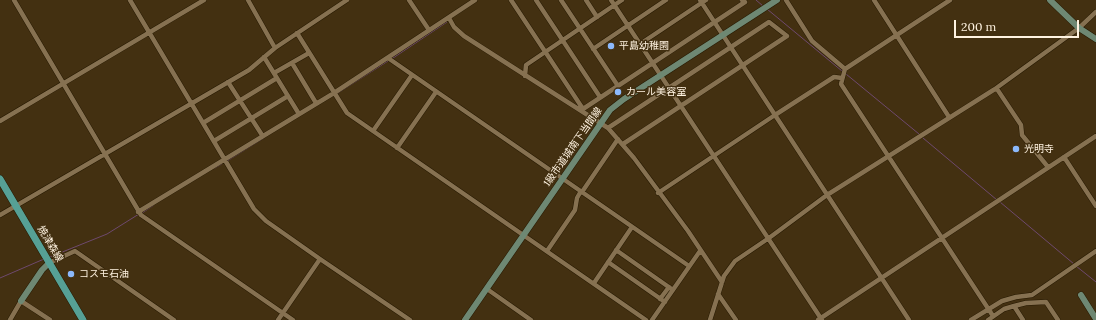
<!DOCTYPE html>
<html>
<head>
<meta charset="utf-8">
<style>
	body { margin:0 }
	#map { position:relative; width:1096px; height:320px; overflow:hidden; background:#433011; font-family:Lora,serif }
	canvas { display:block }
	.scale { position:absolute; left:954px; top:20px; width:125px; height:18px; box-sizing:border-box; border:2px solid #fff3e1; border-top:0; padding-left:5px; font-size:12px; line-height:14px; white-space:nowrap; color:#fff3e1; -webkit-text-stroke:3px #433011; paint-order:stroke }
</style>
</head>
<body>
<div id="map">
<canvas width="1096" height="320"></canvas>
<div class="scale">200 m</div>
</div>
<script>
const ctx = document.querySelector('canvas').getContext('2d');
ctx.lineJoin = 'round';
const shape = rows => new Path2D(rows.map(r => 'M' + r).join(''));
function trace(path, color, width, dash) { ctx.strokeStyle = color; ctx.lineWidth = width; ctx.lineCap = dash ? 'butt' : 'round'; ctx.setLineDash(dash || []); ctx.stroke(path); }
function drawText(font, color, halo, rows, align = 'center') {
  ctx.font = font + ' Lora,"Noto Sans JP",serif'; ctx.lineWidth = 3; ctx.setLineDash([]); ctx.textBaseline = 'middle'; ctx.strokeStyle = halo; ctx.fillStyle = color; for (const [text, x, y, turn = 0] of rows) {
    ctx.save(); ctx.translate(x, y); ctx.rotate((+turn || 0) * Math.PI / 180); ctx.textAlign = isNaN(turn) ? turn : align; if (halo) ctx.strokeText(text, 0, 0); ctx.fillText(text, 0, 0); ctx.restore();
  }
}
trace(shape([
	[756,0,763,6],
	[767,9,842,71],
	[393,58,447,22],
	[846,74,919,134],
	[338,93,388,61],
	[923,138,997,200],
	[227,161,264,138],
	[215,168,225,162],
	[1000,202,1074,264],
	[142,213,154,205],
	[50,257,107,234,139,214],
	[1076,266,1096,282],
	[0,278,44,259]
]), '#6e496e', 1);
const street = shape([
	[14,0,141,215,293,320],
	[130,0,254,209,266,221,320,259,410,320],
	[248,0,275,48],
	[409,0,429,30],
	[511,0,583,109,582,110],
	[536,0,600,97],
	[561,0,618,86],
	[586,0,597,17],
	[611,0,822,320],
	[786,0,812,41,845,69],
	[874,0,949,117],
	[950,0,845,69,841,84,993,316],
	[449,18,454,27,464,36,608,128,634,158,688,231,722,282],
	[297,33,347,113,646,320],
	[640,44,706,0],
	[593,49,666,0],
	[264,57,299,114],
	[388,58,689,266],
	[292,63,316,103],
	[274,73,309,53],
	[525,76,526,65,622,0],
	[842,78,834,77,775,115,909,320],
	[228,82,262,135],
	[995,89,997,89,1021,125,1022,135,1048,167],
	[583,109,745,2,742,0],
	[0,121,204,0],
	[203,123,277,78],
	[608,128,769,22,787,36,623,144],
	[373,131,412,75],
	[214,141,288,96],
	[397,148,436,92],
	[1064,157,1096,206],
	[582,192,618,139],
	[658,193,775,115,700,0],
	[138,212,334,93,475,0],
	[0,215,249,70,275,48,347,0],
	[616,250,673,290],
	[547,251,575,210,577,198,581,191],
	[608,262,665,302],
	[49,263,75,251,174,320],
	[594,283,632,227],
	[487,289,531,320],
	[718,294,736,320],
	[660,299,669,287],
	[1014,306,1023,320],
	[10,320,21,301,50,320],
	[278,320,320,259],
	[652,320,700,251],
	[710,320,724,276,735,261,769,238,827,195,995,89,1079,28,1096,12],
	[818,320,1096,136],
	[971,320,1002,301,1016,297,1032,295,1096,251],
	[988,320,1004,309,1014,306,1026,303,1046,302,1058,320]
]);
const secondary = shape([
	[1050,0,1079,28,1096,39],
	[1081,295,1096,319],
	[21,301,42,270,49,263],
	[465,320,610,110,624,99,777,0]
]);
const primary = shape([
	[0,179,83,320]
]);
trace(street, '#261902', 5.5);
trace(secondary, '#261902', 7);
trace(primary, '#261902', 8);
trace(street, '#867151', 4.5);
trace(secondary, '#6e8873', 6);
trace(primary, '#56a095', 7);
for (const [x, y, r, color] of [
	[611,46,4,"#8cb9fc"],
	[618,92,4,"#8cb9fc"],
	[1016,149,4,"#8cb9fc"],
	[71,274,4,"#8cb9fc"]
]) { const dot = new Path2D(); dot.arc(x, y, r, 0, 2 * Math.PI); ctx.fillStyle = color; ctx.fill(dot); trace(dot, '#433011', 1.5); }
drawText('10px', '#fff3e1', '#433011', [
	["平島幼稚園",619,46],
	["カール美容室",626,92],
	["光明寺",1024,149],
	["コスモ石油",79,274]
], 'left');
drawText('10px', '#fff3e1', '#433011', [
	["1級市道城南下当間線",573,147,-55],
	["焼津森線",50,244,59]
]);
</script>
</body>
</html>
